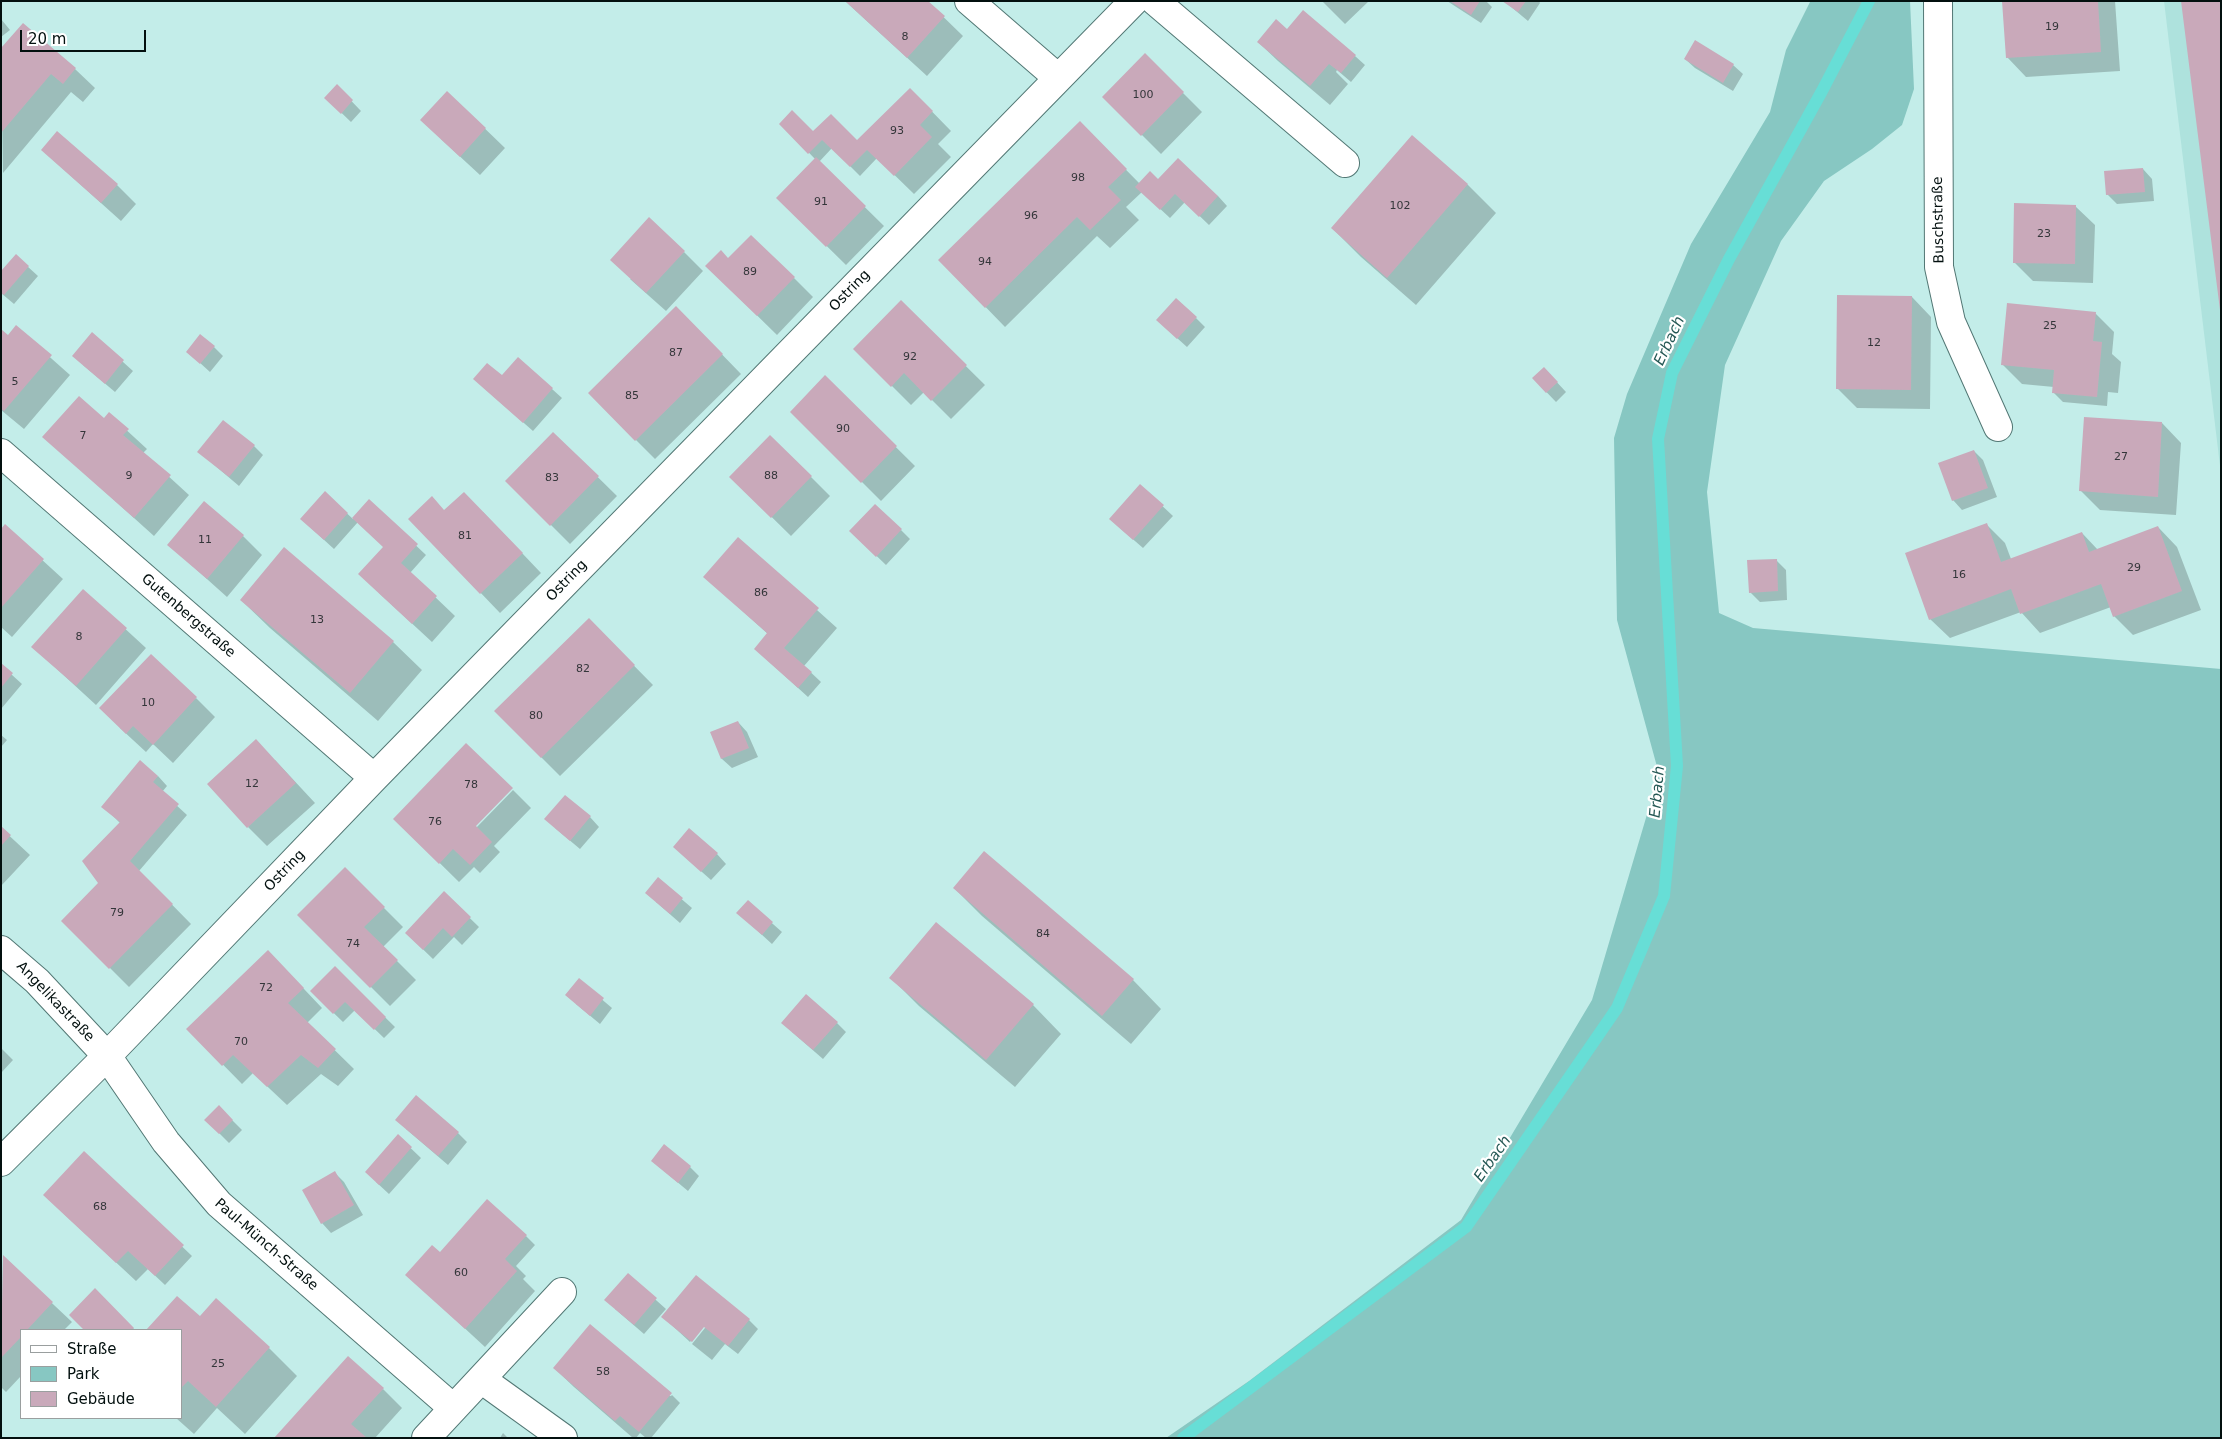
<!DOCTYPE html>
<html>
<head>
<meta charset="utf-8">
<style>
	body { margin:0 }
	#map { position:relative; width:2222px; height:1439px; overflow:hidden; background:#c3ede9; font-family:"DejaVu Sans",sans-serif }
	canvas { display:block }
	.frame { position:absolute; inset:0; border:2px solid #03100f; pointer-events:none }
	.legend { position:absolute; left:20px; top:1329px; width:162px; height:90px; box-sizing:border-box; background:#fff; border:1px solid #9a9f9f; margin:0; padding:6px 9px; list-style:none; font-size:15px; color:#03100f }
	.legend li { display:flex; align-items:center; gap:10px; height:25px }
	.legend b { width:25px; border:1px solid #9a9f9f }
	.scale { position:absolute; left:20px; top:30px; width:126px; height:22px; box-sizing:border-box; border:2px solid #03100f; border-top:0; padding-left:6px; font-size:15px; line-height:18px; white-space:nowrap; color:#03100f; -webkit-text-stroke:4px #fff; paint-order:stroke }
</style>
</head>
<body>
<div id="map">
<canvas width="2222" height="1439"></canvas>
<div class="frame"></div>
<ul class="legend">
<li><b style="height:6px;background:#fff"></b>Straße</li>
<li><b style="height:14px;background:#87c7c2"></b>Park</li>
<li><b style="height:14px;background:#c9a9ba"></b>Gebäude</li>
</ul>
<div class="scale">20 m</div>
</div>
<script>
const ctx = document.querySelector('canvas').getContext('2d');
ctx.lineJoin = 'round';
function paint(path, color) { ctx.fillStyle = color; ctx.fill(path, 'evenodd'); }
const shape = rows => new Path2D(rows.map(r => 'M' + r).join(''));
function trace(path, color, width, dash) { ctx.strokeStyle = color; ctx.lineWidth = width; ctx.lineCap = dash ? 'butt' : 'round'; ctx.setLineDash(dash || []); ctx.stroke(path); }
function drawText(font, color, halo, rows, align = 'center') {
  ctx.font = font + ' "DejaVu Sans",sans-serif'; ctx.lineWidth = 4.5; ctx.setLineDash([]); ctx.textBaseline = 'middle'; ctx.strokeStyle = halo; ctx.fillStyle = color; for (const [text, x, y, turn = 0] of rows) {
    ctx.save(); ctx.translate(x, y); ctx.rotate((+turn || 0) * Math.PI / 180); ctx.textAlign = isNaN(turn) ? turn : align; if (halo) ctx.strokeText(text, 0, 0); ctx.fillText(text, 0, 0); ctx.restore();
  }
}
paint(shape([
	[2164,1,2221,1,2221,474]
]), '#aee2dd');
paint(shape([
	[1910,1,1914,89,1902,125,1872,149,1824,181,1781,241,1725,365,1707,492,1719,613,1753,628,2221,669,2221,1438,1166,1438,1249,1381,1461,1220,1592,1000,1659,774,1617,620,1614,438,1627,394,1691,244,1770,112,1786,50,1810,2]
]), '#87c7c2');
paint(shape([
	[845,1,927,1,963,36,927,76],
	[1322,1,1369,1,1345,24],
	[1447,1,1486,1,1492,7,1481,23],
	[1504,1,1539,1,1540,3,1528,21],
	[2004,1,2115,1,2120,71,2026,77,2007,57],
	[1,19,10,30,1,37],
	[23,24,75,69,95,88,83,102,71,92,3,173,1,50],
	[1288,30,1355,56,1365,65,1351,82,1337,70,1336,72,1348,84,1330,105,1278,61,1258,42],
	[1695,42,1733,65,1743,74,1733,91,1695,68,1685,59],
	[1145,55,1202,112,1161,154,1104,97],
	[337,86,361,111,351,122,326,98],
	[910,89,951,131,938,144,951,157,914,194,877,158,860,176,832,148,819,162,884,226,846,265,778,198,816,160,781,124,863,148],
	[447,92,505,148,480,175,441,139],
	[1080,123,1140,184,1159,181,1218,196,1227,206,1209,225,1185,202,1170,218,1142,192,1126,207,1139,220,1110,248,1097,236,1005,327,940,260],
	[1412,136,1468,185,1496,213,1416,305,1361,257,1332,228],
	[42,150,117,185,136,204,121,221],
	[2143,169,2152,179,2154,201,2117,204,2107,194],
	[2075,206,2095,225,2093,283,2033,281,2014,262],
	[684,252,703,271,666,311,630,279],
	[16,256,38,276,14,304,1,293],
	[794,278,813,297,777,335,726,285],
	[1912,297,1931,317,1930,409,1857,408,1838,389],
	[901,302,985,385,951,419,924,392,911,405,855,349],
	[676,307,741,374,655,459,589,393],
	[2095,313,2114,332,2112,354,2121,362,2118,393,2108,392,2107,406,2063,402,2053,392,2054,387,2022,384,2003,365],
	[1196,318,1205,327,1187,347,1167,329],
	[16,327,70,375,24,429,1,410,1,331,8,336],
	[92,334,133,371,115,392,83,365],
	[214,347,223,356,210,372,188,352],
	[502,377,552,389,562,398,533,431,484,388],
	[825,377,915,466,881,501,792,412],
	[1533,378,1553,378,1566,392,1556,402],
	[109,414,147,449,143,453,189,495,154,536,44,437,104,419],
	[2162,423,2181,443,2176,515,2100,510,2081,491],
	[553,433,617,496,570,544,507,481],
	[770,436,830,496,791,536,731,477],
	[254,446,263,455,239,486,199,452],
	[1974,451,1983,460,1997,497,1962,510,1953,500],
	[1141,486,1173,516,1143,548,1120,528],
	[325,493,353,519,369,501,426,555,410,573,455,616,432,642,379,593,384,547,358,522,334,549,311,528],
	[445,511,483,512,541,573,500,613,410,519],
	[1986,524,2005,543,2011,559,2082,533,2098,550,2158,527,2177,547,2201,610,2133,635,2114,616,2111,607,2040,633,2021,612,1950,638,1930,619],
	[5,526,63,579,12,637,1,627,1,530],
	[901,530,910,539,886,565,860,540],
	[243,536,262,555,227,597,169,545],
	[738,539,837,628,804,666,821,682,808,697,765,658,768,634,705,577],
	[1777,561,1786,570,1787,600,1760,602,1750,592],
	[83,590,146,648,96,705,33,647],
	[241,600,393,642,422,670,378,721,270,628],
	[589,620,653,685,560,776,541,757],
	[1,665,22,684,1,709],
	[196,698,215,717,173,763,153,744,146,752,120,728],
	[738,722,747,732,758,757,732,768,722,759,712,733],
	[1,735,7,740,1,747],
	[275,760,315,803,267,846,248,827],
	[158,776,167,786,162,792,187,815,139,871,191,924,129,987,63,921,100,883,120,823,103,806],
	[513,790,531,808,494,846,500,852,480,873,474,867,459,882,395,819,476,828],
	[590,817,599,827,580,849,555,828],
	[1,828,30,855,1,886],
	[717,854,726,864,711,880,684,856],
	[345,869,403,927,383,947,416,980,390,1006,299,915],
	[658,879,692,908,680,923,656,902],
	[954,888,1133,980,1161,1009,1131,1044,982,916],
	[444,893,479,927,462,945,454,937,433,959,406,933],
	[748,902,782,932,772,944,738,913],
	[936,924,1033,1005,1061,1034,1015,1087,919,1006,891,978],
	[335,968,395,1027,384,1038,355,1010,343,1022,311,991],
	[287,971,322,1008,307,1023,354,1069,338,1086,321,1074,287,1105,253,1073,242,1084,188,1029],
	[579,980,612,1008,600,1024,576,1004],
	[837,1023,846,1032,823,1059,792,1032],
	[1,1048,13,1060,1,1073],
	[219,1107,242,1130,229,1143,206,1120],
	[406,1129,458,1133,467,1142,448,1165],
	[398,1136,421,1158,389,1194,376,1182],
	[84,1153,192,1256,165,1285,148,1269,136,1281,64,1214],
	[652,1161,690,1167,699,1176,688,1191],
	[335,1173,344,1182,363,1215,331,1233,322,1223],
	[526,1236,535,1245,516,1266,526,1276,523,1279,535,1291,485,1347,407,1275,440,1254],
	[3,1257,72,1322,64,1330,21,1330,21,1376,6,1392,1,1387],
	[628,1275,666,1309,644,1334,615,1309],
	[696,1277,749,1320,758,1329,738,1354,725,1344,712,1360,692,1344,726,1302,724,1300,690,1342,663,1317],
	[95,1290,135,1330,86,1330,71,1315],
	[177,1298,200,1318,269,1348,297,1376,245,1434,217,1408,194,1434,176,1418,181,1418,181,1330,148,1330],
	[554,1368,671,1396,672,1395,680,1403,651,1438,646,1438,640,1433,636,1438,633,1438,574,1387],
	[383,1389,402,1408,375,1438,276,1438],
	[503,1433,508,1438,500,1438]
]), '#0003');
trace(shape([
	[1183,1438,1466,1227,1617,1008,1664,896,1677,766,1658,439,1672,373,1729,259,1822,91,1869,1]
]), '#67ded6', 12);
paint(shape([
	[845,1,928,1,945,16,907,58],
	[1450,1,1480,1,1471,15],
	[1502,1,1526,1,1518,12],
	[2002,1,2098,1,2101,52,2006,58],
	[2181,1,2221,1,2221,310,2220,310],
	[1303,10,1356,55,1341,73,1329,64,1310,86,1257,42,1276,19,1287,29],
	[23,23,76,68,63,84,51,74,1,133,1,48],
	[1695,40,1734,64,1723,83,1684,59],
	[1145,53,1184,92,1141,136,1102,97],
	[337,84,353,100,341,114,324,98],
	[910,88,933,111,920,125,932,137,894,176,867,150,850,167,822,140,808,154,779,124,792,110,813,131,831,114,857,140],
	[447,91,486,128,460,157,420,120],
	[1080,121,1127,169,1108,187,1121,200,1090,230,1077,217,985,308,938,260],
	[57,131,118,184,101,203,41,150],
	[1412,135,1468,184,1387,278,1331,228],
	[816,157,866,206,826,247,776,198],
	[1178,158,1218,196,1199,217,1175,194,1160,210,1135,187,1150,171,1158,179],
	[2143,168,2145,192,2106,195,2104,171],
	[2014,203,2076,205,2075,264,2013,263],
	[649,217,685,251,646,293,610,260],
	[751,235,795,277,757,316,705,266,721,250,728,258],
	[16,254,29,266,4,295,1,293,1,271],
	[1837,295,1912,296,1911,390,1836,389],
	[1176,298,1197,317,1177,339,1156,320],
	[901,300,967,365,931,401,904,373,891,387,853,349],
	[2007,303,2096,312,2093,341,2102,342,2097,397,2052,393,2054,370,2001,365],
	[676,306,723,354,635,441,588,393],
	[16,325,52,355,4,411,1,409,1,329,8,335],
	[92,332,124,360,105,384,72,356],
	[200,334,215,346,200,364,186,352],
	[518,357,553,388,523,423,473,379,487,363,502,375],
	[1544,367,1558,382,1546,393,1532,378],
	[825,375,897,446,861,483,790,412],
	[79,396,104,418,109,412,129,429,123,435,171,475,134,518,42,437],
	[2084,417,2162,422,2158,497,2079,491],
	[223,420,255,445,229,477,197,452],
	[553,432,599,476,550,526,505,481],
	[770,435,812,476,771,518,729,477],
	[1974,450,1988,488,1952,501,1938,463],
	[1140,484,1164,505,1133,540,1109,519],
	[325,491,348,513,324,540,300,519],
	[464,492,523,553,480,594,408,519,432,496,444,510],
	[369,499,418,544,401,563,437,596,412,624,358,574,383,547,352,518],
	[204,501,244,535,207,579,167,545],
	[875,504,902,529,876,557,849,531],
	[1987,523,2001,562,2082,532,2089,552,2158,526,2182,591,2113,617,2101,584,2020,614,2011,589,1929,620,1905,553],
	[5,524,44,559,1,608,1,529],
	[738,537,819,608,784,648,812,672,798,688,754,649,767,633,703,577],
	[284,547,394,641,350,693,240,600],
	[1777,559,1778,591,1749,593,1747,560],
	[83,589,127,628,76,686,31,647],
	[589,618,635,665,541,758,494,711],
	[151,654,197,697,153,745,133,726,126,734,99,708],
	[1,663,13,673,1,688],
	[738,721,749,748,721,759,710,732],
	[256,739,296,783,247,828,207,784],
	[466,743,513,788,476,826,492,842,470,865,453,849,439,864,393,819],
	[140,760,158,776,153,782,179,804,130,861,173,904,109,969,61,921,98,883,82,861,120,822,101,807],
	[565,795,591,816,570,841,544,819],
	[1,826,11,835,1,846],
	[689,828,718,853,701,872,673,847],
	[984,851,1134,979,1102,1016,953,888],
	[345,867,385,907,364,927,398,960,370,988,297,915],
	[658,877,683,898,670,914,645,893],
	[444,891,471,917,452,937,443,928,423,950,405,933],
	[748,900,773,922,762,935,736,913],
	[936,922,1034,1004,986,1060,889,978],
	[268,950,304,988,288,1003,336,1049,318,1068,301,1055,267,1087,233,1055,222,1066,186,1029],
	[335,966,386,1017,374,1030,345,1002,333,1014,310,991],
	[579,978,604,998,590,1016,565,995],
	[806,994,838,1022,813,1050,781,1023],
	[416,1095,459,1132,438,1156,395,1120],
	[219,1105,233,1120,219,1134,204,1120],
	[398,1134,412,1147,379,1185,365,1172],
	[664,1144,691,1166,678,1183,651,1161],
	[84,1151,184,1245,155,1276,128,1251,116,1263,43,1195],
	[335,1171,354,1205,321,1224,302,1190],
	[487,1199,527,1235,505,1259,517,1271,465,1329,405,1275,432,1245,440,1252],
	[3,1255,53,1302,27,1330,21,1330,21,1337,1,1358],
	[628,1273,657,1298,634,1325,604,1300],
	[696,1275,750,1319,728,1346,704,1327,692,1342,661,1317],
	[95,1288,134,1328,131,1330,84,1330,69,1315],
	[177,1296,200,1316,216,1298,270,1347,216,1407,188,1381,181,1388,181,1330,146,1330],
	[590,1324,672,1393,639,1432,620,1416,615,1421,553,1368],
	[348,1356,384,1388,351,1424,367,1438,274,1438]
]), '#c9a9ba');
const minor = shape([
	[969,1,1058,78],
	[1155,1,1345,163],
	[1938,1,1939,267,1951,322,1998,427],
	[1,453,374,778],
	[1,950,37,981,107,1056,166,1142,219,1204,453,1408],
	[1,1162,107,1056,374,778,1134,1],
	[481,1379,563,1438],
	[426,1438,562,1292]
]);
trace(minor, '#527774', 30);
trace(minor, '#fff', 28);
drawText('11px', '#34363a', null, [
	["19",2052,27],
	["8",905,37],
	["100",1143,95],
	["93",897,131],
	["98",1078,178],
	["91",821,202],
	["102",1400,206],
	["96",1031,216],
	["23",2044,234],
	["94",985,262],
	["89",750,272],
	["25",2050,326],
	["12",1874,343],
	["87",676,353],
	["92",910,357],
	["5",15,382],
	["85",632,396],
	["90",843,429],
	["7",83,436],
	["27",2121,457],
	["9",129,476],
	["88",771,476],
	["83",552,478],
	["81",465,536],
	["11",205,540],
	["29",2134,568],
	["16",1959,575],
	["86",761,593],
	["13",317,620],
	["8",79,637],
	["82",583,669],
	["10",148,703],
	["80",536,716],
	["12",252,784],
	["78",471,785],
	["76",435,822],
	["79",117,913],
	["84",1043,934],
	["74",353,944],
	["72",266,988],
	["70",241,1042],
	["68",100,1207],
	["60",461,1273],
	["25",218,1364],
	["58",603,1372]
]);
drawText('14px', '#03100f', '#fff', [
	["Buschstraße",1939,220,-91],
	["Ostring",850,291,-46],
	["Ostring",567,581,-46],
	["Gutenbergstraße",188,616,41],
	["Ostring",285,871,-46],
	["Angelikastraße",55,1002,46],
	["Paul-Münch-Straße",266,1245,41]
]);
drawText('italic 15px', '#255855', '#fff', [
	["Erbach",1670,341,-65],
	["Erbach",1658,792,-85],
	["Erbach",1493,1159,-55]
]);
</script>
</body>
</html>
